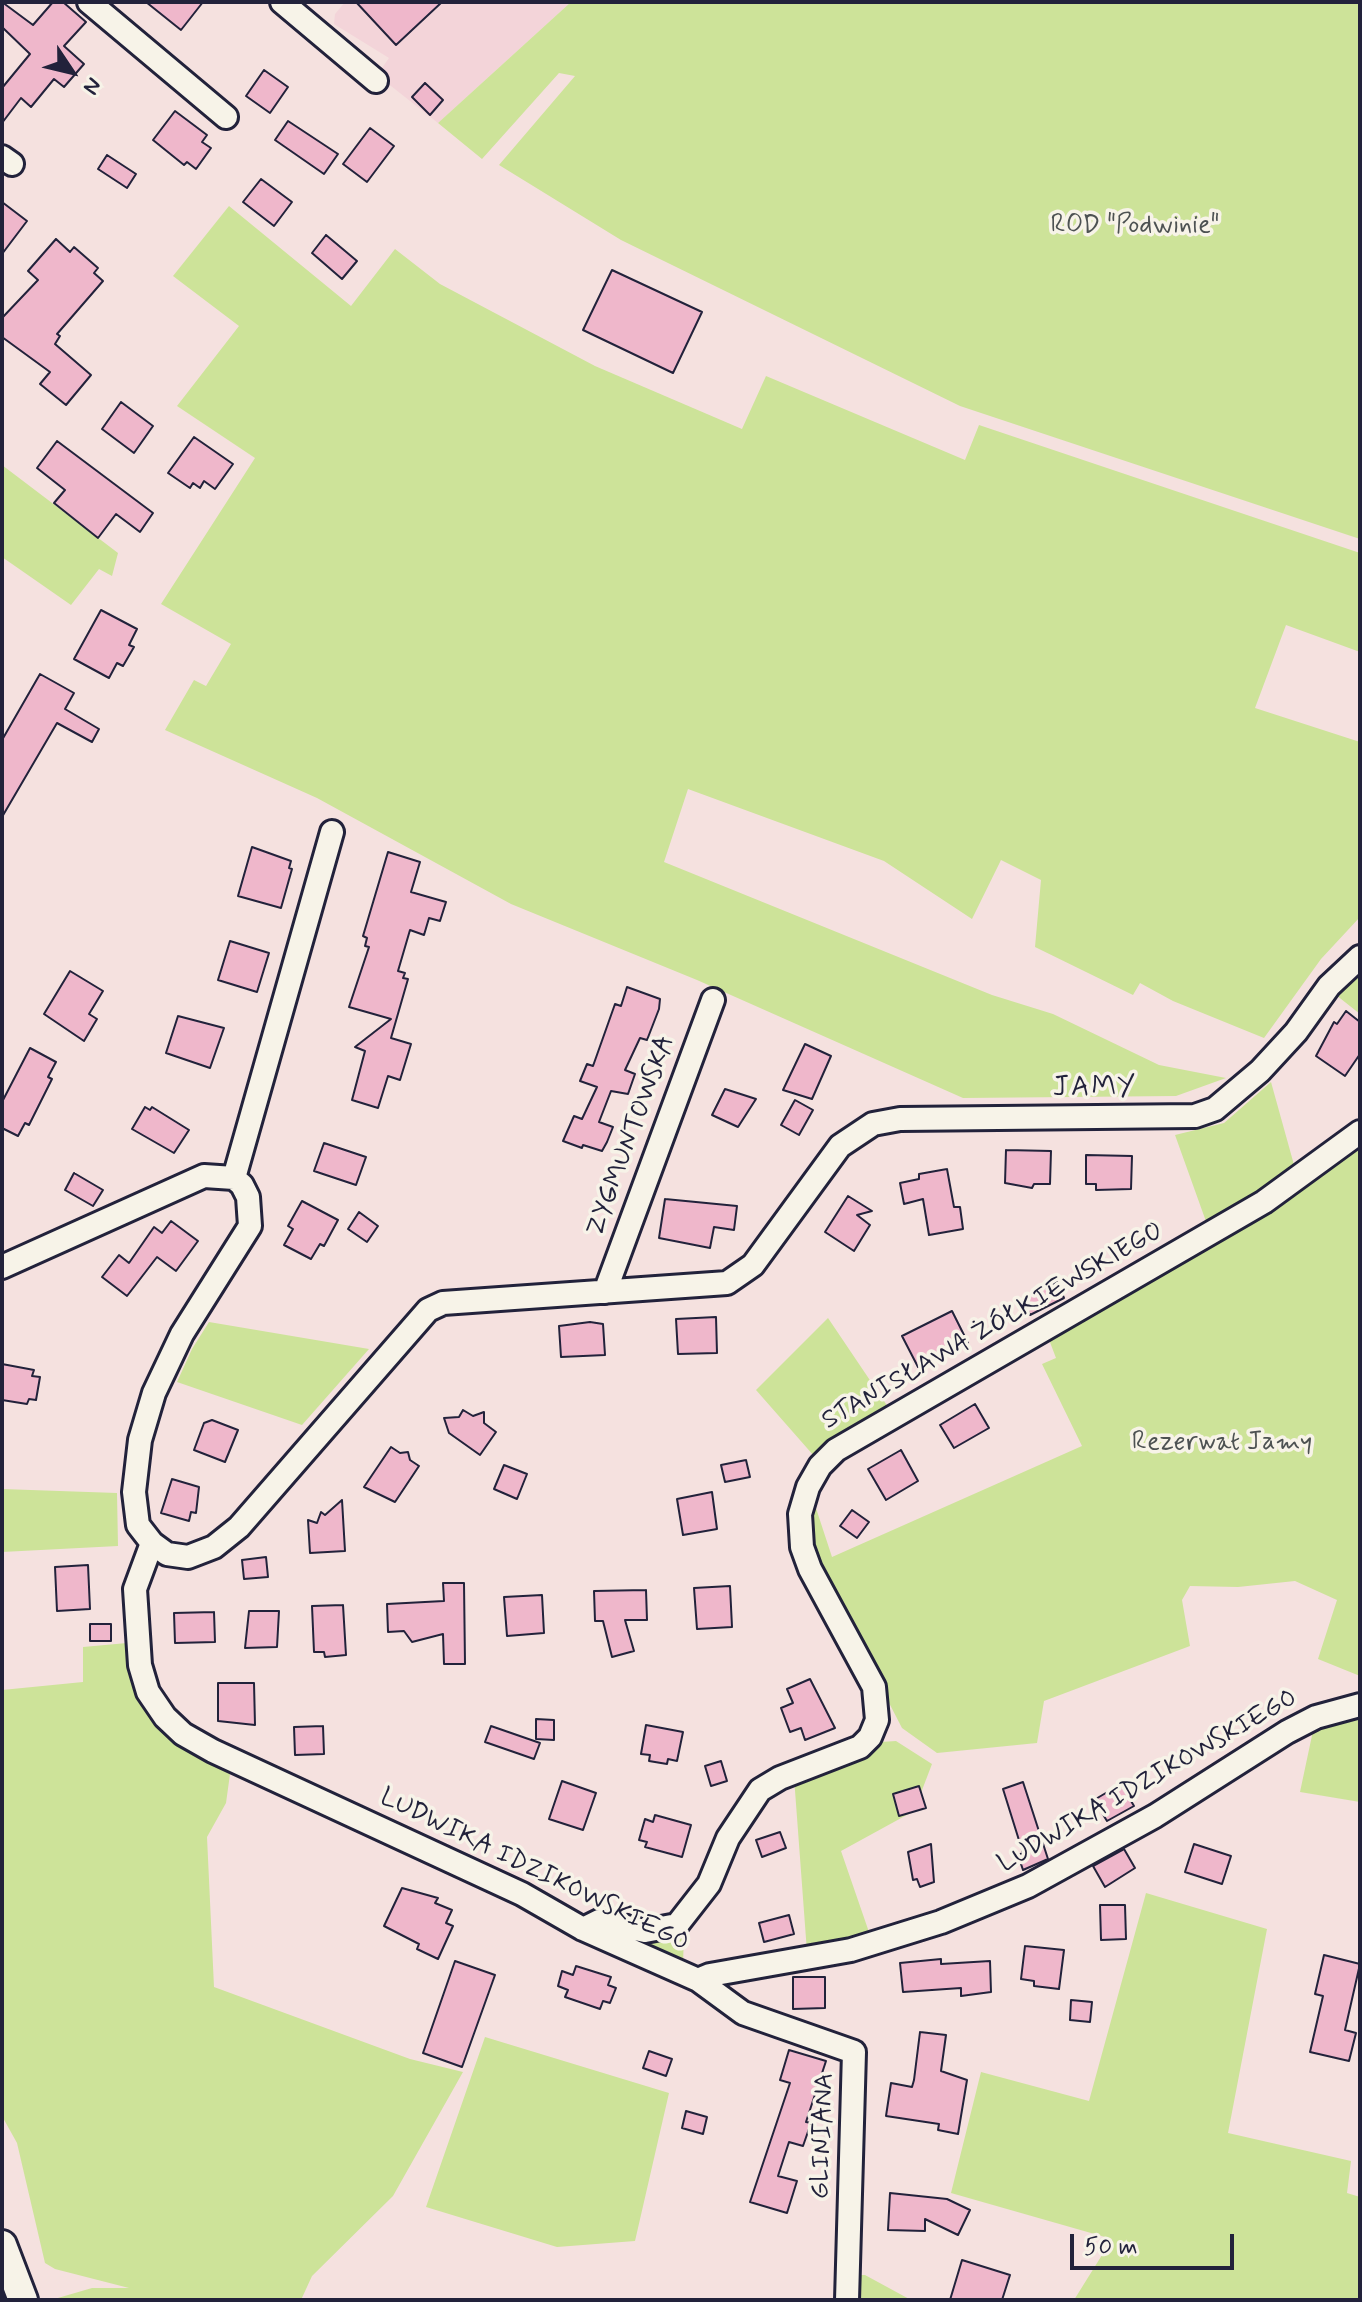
<!DOCTYPE html>
<html>
<head>
<meta charset="utf-8">
<style>
	body { margin:0 }
	#map { position:relative; width:1362px; height:2302px; overflow:hidden; background:#f5e1df; font-family:Mynerve,sans-serif }
	canvas { display:block }
	.frame { position:absolute; inset:0; border:4px solid #22223b; pointer-events:none }
	.north { position:absolute; left:32px; top:32px; width:80px; height:80px; -webkit-text-stroke:6px #f7f3e8; paint-order:stroke; rotate:125deg; font-size:22px; font-weight:700; line-height:32px; text-align:center; color:#22223b }
	.north::after { content:''; display:block; margin:auto; width:28px; height:36px; background:#22223b; clip-path:polygon(50% 0,100% 100%,50% 72%,0 100%) }
	.scale { position:absolute; left:1070px; top:2234px; width:164px; height:36px; box-sizing:border-box; border:4px solid #22223b; border-top:0; padding-left:10px; font-size:24px; line-height:28px; white-space:nowrap; color:#22223b; -webkit-text-stroke:6px #f7f3e8; paint-order:stroke }
</style>
</head>
<body>
<div id="map">
<canvas width="1362" height="2302"></canvas>
<div class="frame"></div>
<div class="north">N</div>
<div class="scale">50 m</div>
</div>
<script>
const ctx = document.querySelector('canvas').getContext('2d');
ctx.lineJoin = 'round';
function paint(path, color) { ctx.fillStyle = color; ctx.fill(path, 'evenodd'); }
const shape = rows => new Path2D(rows.map(r => 'M' + r).join(''));
function trace(path, color, width, dash) { ctx.strokeStyle = color; ctx.lineWidth = width; ctx.lineCap = dash ? 'butt' : 'round'; ctx.setLineDash(dash || []); ctx.stroke(path); }
function drawText(font, color, halo, rows, align = 'center') {
  ctx.font = font + ' Mynerve,sans-serif'; ctx.lineWidth = 7; ctx.setLineDash([]); ctx.textBaseline = 'middle'; ctx.strokeStyle = halo; ctx.fillStyle = color; for (const [text, x, y, turn = 0] of rows) {
    ctx.save(); ctx.translate(x, y); ctx.rotate((+turn || 0) * Math.PI / 180); ctx.textAlign = isNaN(turn) ? turn : align; if (halo) ctx.strokeText(text, 0, 0); ctx.fillText(text, 0, 0); ctx.restore();
  }
}
paint(shape([
	[345,2,571,2,438,123,377,75,389,58,334,24,335,14]
]), '#f3d4d9');
paint(shape([
	[571,2,1360,2,1360,539,960,406,621,240,499,165,575,76,559,73,482,159,438,123],
	[229,206,351,306,395,249,440,284,595,366,742,429,766,376,965,460,979,425,1360,553,1360,652,1286,625,1255,708,1360,742,1360,917,1321,959,1264,1038,1173,1001,1140,983,1133,995,1035,947,1041,880,1001,860,972,919,884,861,688,789,664,862,992,995,1053,1014,1159,1065,1226,1078,1176,1096,963,1098,697,980,511,904,317,798,165,730,194,680,206,686,231,644,161,604,255,458,177,406,239,326,173,276],
	[2,465,118,553,112,576,99,569,71,605,2,557],
	[1360,970,1360,1014,1336,995],
	[1271,1082,1296,1172,1208,1227,1175,1135,1224,1123],
	[1360,1138,1360,1676,1318,1659,1337,1600,1295,1581,1238,1587,1190,1586,1182,1600,1190,1646,1044,1701,1037,1743,937,1753,902,1728,810,1550,811,1493,832,1557,1082,1446,1042,1364,1056,1358,1048,1337,1265,1212],
	[828,1318,888,1407,814,1456,756,1390],
	[209,1322,369,1349,302,1425,177,1382,192,1349],
	[2,1489,117,1493,118,1546,2,1552],
	[127,1643,136,1683,170,1736,230,1774,226,1803,207,1837,214,1987,410,2059,463,2072,393,2196,312,2276,301,2300,51,2300,92,2288,129,2288,55,2269,45,2263,17,2143,2,2116,2,1690,83,1682,83,1647],
	[1360,1710,1360,1802,1300,1792,1314,1726],
	[896,1741,932,1764,914,1811,841,1851,870,1935,807,1952,794,1777,881,1742],
	[1146,1893,1267,1929,1228,2133,1351,2161,1347,2193,1360,2197,1360,2300,1074,2300,1112,2239,951,2193,981,2072,1089,2101],
	[684,1930,683,1966,615,1933],
	[485,2037,669,2093,635,2241,557,2247,426,2207],
	[856,2275,865,2275,911,2300,855,2300]
]), '#cde399');
const building = shape([
	[2,2,33,25,53,2,63,2,86,22,64,46,84,64,64,87,54,79,31,107,21,98,2,123,2,88,30,54,2,27,2,2],
	[146,2,203,2,181,30,146,2],
	[356,2,442,2,396,45,356,2],
	[264,70,288,87,270,113,246,96,264,70],
	[425,83,443,100,430,115,412,97,425,83],
	[175,111,207,135,202,142,211,148,196,169,187,162,184,165,153,140,175,111],
	[288,121,338,154,324,174,275,140,288,121],
	[370,128,394,146,367,182,343,164,370,128],
	[107,155,136,174,127,188,98,169,107,155],
	[261,179,292,202,274,226,243,202,261,179],
	[2,202,27,221,2,254,2,202],
	[326,235,357,261,342,279,312,253,326,235],
	[56,239,70,252,74,247,98,268,94,273,103,281,57,334,60,336,55,344,91,375,66,405,40,384,50,372,2,337,2,318,38,280,28,271,56,239],
	[612,270,702,312,673,373,583,330,612,270],
	[121,402,153,426,134,453,102,429,121,402],
	[194,437,233,464,215,489,204,481,200,488,193,483,190,488,168,473,194,437],
	[57,441,153,513,140,532,116,514,98,538,54,503,65,490,37,468,57,441],
	[101,610,137,629,129,645,134,647,123,666,117,663,109,678,74,659,101,610],
	[40,674,74,693,65,709,99,729,92,742,57,723,2,817,2,740,40,674],
	[252,847,291,861,289,868,292,869,281,908,238,896,252,847],
	[388,852,420,862,411,892,446,902,440,921,429,918,424,935,410,930,398,971,405,973,403,978,408,979,391,1038,411,1044,400,1080,388,1076,378,1108,352,1100,365,1051,355,1047,391,1019,349,1007,369,947,365,946,367,938,363,936,388,852],
	[230,941,269,953,257,992,218,980,230,941],
	[70,971,103,991,89,1014,97,1019,84,1041,44,1014,70,971],
	[627,987,660,999,659,1009,647,1040,640,1038,625,1070,635,1074,628,1094,611,1091,599,1122,613,1127,607,1142,602,1151,583,1145,582,1148,563,1141,574,1116,582,1119,597,1087,580,1081,587,1064,593,1066,615,1004,621,1006,627,987],
	[1346,1011,1360,1022,1360,1054,1345,1076,1316,1056,1334,1022,1337,1024,1346,1011],
	[178,1016,224,1028,210,1068,166,1053,178,1016],
	[805,1044,831,1056,812,1099,783,1090,805,1044],
	[30,1048,56,1062,48,1077,52,1079,29,1125,25,1123,18,1136,2,1128,2,1102,30,1048],
	[725,1089,756,1099,738,1127,712,1115,725,1089],
	[795,1100,813,1110,799,1135,781,1125,795,1100],
	[145,1107,150,1110,152,1107,189,1130,174,1153,132,1129,145,1107],
	[324,1143,366,1157,356,1185,314,1171,324,1143],
	[1006,1150,1051,1151,1050,1184,1034,1184,1032,1188,1005,1183,1006,1150],
	[1086,1155,1132,1156,1131,1189,1096,1190,1096,1184,1086,1184,1086,1155],
	[947,1169,954,1207,960,1207,963,1229,929,1235,923,1199,904,1204,900,1183,919,1179,919,1174,947,1169],
	[74,1173,103,1190,93,1206,65,1190,74,1173],
	[848,1196,872,1211,857,1215,870,1225,854,1251,825,1232,848,1196],
	[665,1199,737,1206,734,1230,714,1227,710,1248,659,1238,665,1199],
	[302,1201,338,1220,324,1246,320,1244,311,1259,284,1245,293,1229,288,1226,302,1201],
	[359,1212,378,1226,367,1242,348,1229,359,1212],
	[171,1221,198,1241,176,1271,157,1257,127,1296,102,1277,119,1255,129,1263,154,1227,162,1233,171,1221],
	[1057,1282,1064,1298,1030,1315,1022,1299,1057,1282],
	[952,1311,968,1343,918,1367,902,1336,952,1311],
	[716,1317,717,1353,678,1354,676,1319,716,1317],
	[590,1322,603,1324,605,1355,561,1357,559,1326,590,1322],
	[2,1364,34,1370,32,1376,40,1377,36,1400,29,1399,27,1404,2,1400,2,1364],
	[975,1404,989,1428,954,1448,940,1425,975,1404],
	[463,1410,473,1416,484,1412,484,1423,496,1432,480,1455,449,1433,444,1418,459,1417,463,1410],
	[212,1420,238,1430,225,1462,194,1450,204,1423,212,1420],
	[391,1447,400,1453,408,1452,410,1460,419,1466,395,1502,364,1487,391,1447],
	[901,1450,918,1481,886,1500,868,1469,901,1450],
	[746,1460,750,1477,725,1482,721,1465,746,1460],
	[504,1465,527,1474,517,1499,494,1489,504,1465],
	[172,1479,199,1487,196,1513,191,1512,189,1521,161,1513,172,1479],
	[712,1492,717,1529,683,1535,677,1499,712,1492],
	[342,1500,345,1551,310,1553,308,1520,317,1523,321,1512,325,1515,342,1500],
	[852,1510,869,1522,857,1538,840,1526,852,1510],
	[266,1557,268,1577,244,1579,242,1560,266,1557],
	[88,1565,90,1609,57,1611,55,1567,88,1565],
	[443,1583,464,1583,465,1664,444,1664,443,1634,412,1642,404,1631,388,1632,387,1604,444,1601,443,1583],
	[730,1586,732,1627,697,1629,694,1588,730,1586],
	[646,1590,647,1620,625,1620,634,1651,612,1657,603,1621,595,1621,594,1591,646,1590],
	[542,1595,544,1633,507,1636,504,1597,542,1595],
	[343,1605,346,1655,325,1657,324,1652,314,1652,312,1606,343,1605],
	[249,1611,279,1611,277,1647,245,1648,249,1611],
	[214,1612,215,1642,175,1643,174,1613,214,1612],
	[90,1624,111,1624,111,1641,90,1641,90,1624],
	[810,1679,835,1728,805,1740,801,1728,790,1732,781,1708,793,1703,787,1689,810,1679],
	[218,1683,254,1683,255,1725,218,1721,218,1683],
	[536,1719,554,1720,554,1740,536,1739,536,1719],
	[646,1725,683,1732,677,1761,668,1759,667,1764,649,1761,650,1755,641,1754,646,1725],
	[323,1726,324,1754,295,1755,294,1727,323,1726],
	[491,1726,540,1743,534,1759,485,1742,491,1726],
	[721,1761,727,1781,711,1786,705,1766,721,1761],
	[562,1781,596,1793,583,1830,549,1819,562,1781],
	[1023,1782,1048,1859,1023,1870,1018,1855,1023,1853,1003,1789,1023,1782],
	[1121,1784,1134,1806,1107,1821,1094,1800,1121,1784],
	[919,1786,926,1808,899,1816,893,1794,919,1786],
	[655,1815,691,1825,682,1857,645,1847,647,1842,639,1840,645,1819,653,1822,655,1815],
	[780,1832,786,1848,762,1857,756,1840,780,1832],
	[931,1844,934,1882,920,1887,917,1879,913,1880,908,1852,931,1844],
	[1194,1844,1231,1856,1222,1884,1185,1872,1194,1844],
	[1124,1849,1135,1868,1105,1887,1093,1866,1124,1849],
	[402,1888,438,1898,435,1903,452,1910,446,1923,453,1926,438,1959,417,1949,419,1944,384,1926,402,1888],
	[1100,1905,1125,1905,1126,1939,1101,1940,1100,1905],
	[789,1915,794,1934,764,1942,759,1923,789,1915],
	[1025,1946,1064,1950,1059,1989,1034,1986,1034,1981,1021,1979,1025,1946],
	[1324,1955,1360,1964,1345,2030,1356,2033,1349,2061,1310,2052,1323,1996,1315,1994,1324,1955],
	[941,1959,941,1964,990,1961,991,1992,961,1996,961,1988,903,1992,900,1963,941,1959],
	[455,1961,495,1975,462,2067,423,2053,455,1961],
	[576,1966,611,1977,608,1985,616,1988,610,2003,603,2001,600,2009,565,1997,568,1990,558,1986,562,1971,573,1975,576,1966],
	[793,1977,825,1977,825,2008,793,2009,793,1977],
	[1071,2000,1092,2002,1090,2022,1070,2020,1071,2000],
	[920,2032,946,2035,941,2071,967,2080,958,2134,938,2130,939,2124,886,2116,891,2083,912,2087,914,2080,920,2032],
	[789,2050,826,2061,806,2122,811,2123,803,2146,789,2142,778,2176,797,2181,787,2213,750,2202,790,2083,780,2080,789,2050],
	[649,2051,672,2059,666,2076,643,2068,649,2051],
	[686,2111,707,2117,703,2134,682,2128,686,2111],
	[890,2193,947,2199,970,2210,958,2235,925,2219,925,2231,888,2230,890,2193],
	[962,2260,1010,2275,1002,2300,950,2300,962,2260]
]);
paint(building, '#efb7cb');
trace(building, '#22223b', 2);
const minor = shape([
	[89,2,226,117],
	[282,2,376,81],
	[2,157,12,164],
	[234,1178,332,832],
	[2,1267,204,1176,234,1178,242,1185,248,1197,250,1226,182,1334,154,1393,140,1440,134,1492,138,1525,152,1543,167,1554,188,1557,214,1547,239,1527,428,1310,443,1303,727,1283,753,1265,840,1146,873,1124,900,1119,1195,1116,1215,1109,1260,1071,1296,1032,1329,986,1360,957],
	[605,1292,713,1000],
	[152,1543,135,1589,140,1665,148,1692,165,1717,183,1734,213,1751,522,1894,583,1929,698,1980,710,1975,851,1950,941,1922,1028,1886,1155,1816,1287,1732,1316,1717,1360,1705],
	[583,1929,599,1921,645,1931,677,1925,709,1884,728,1838,760,1790,780,1778,860,1747,870,1737,877,1720,874,1687,810,1569,802,1547,800,1514,808,1487,820,1466,836,1450,1264,1202,1360,1132],
	[698,1980,743,2013,854,2052,847,2300]
]);
const tertiary = shape([
	[2,2245,23,2300]
]);
trace(minor, '#22223b', 28);
trace(tertiary, '#22223b', 34);
trace(minor, '#f7f3e8', 22);
trace(tertiary, '#f7f3e8', 28);
drawText('26px', '#4d5252', '#f7f3e8', [
	["ROD \"Podwinie\"",1135,227],
	["Rezerwat Jamy",1222,1444]
]);
drawText('26px', '#22223b', '#f7f3e8', [
	["ZYGMUNTOWSKA",632,1136,-70],
	["STANISŁAWA ŻÓŁKIEWSKIEGO",993,1327,-30],
	["LUDWIKA IDZIKOWSKIEGO",1148,1782,-30],
	["LUDWIKA IDZIKOWSKIEGO",534,1871,26],
	["GLINIANA",824,2136,-88]
]);
ctx.letterSpacing = '2px';
drawText('28px', '#22223b', '#f7f3e8', [
	["JAMY",1095,1089]
]);
ctx.letterSpacing = '0px';
</script>
</body>
</html>
